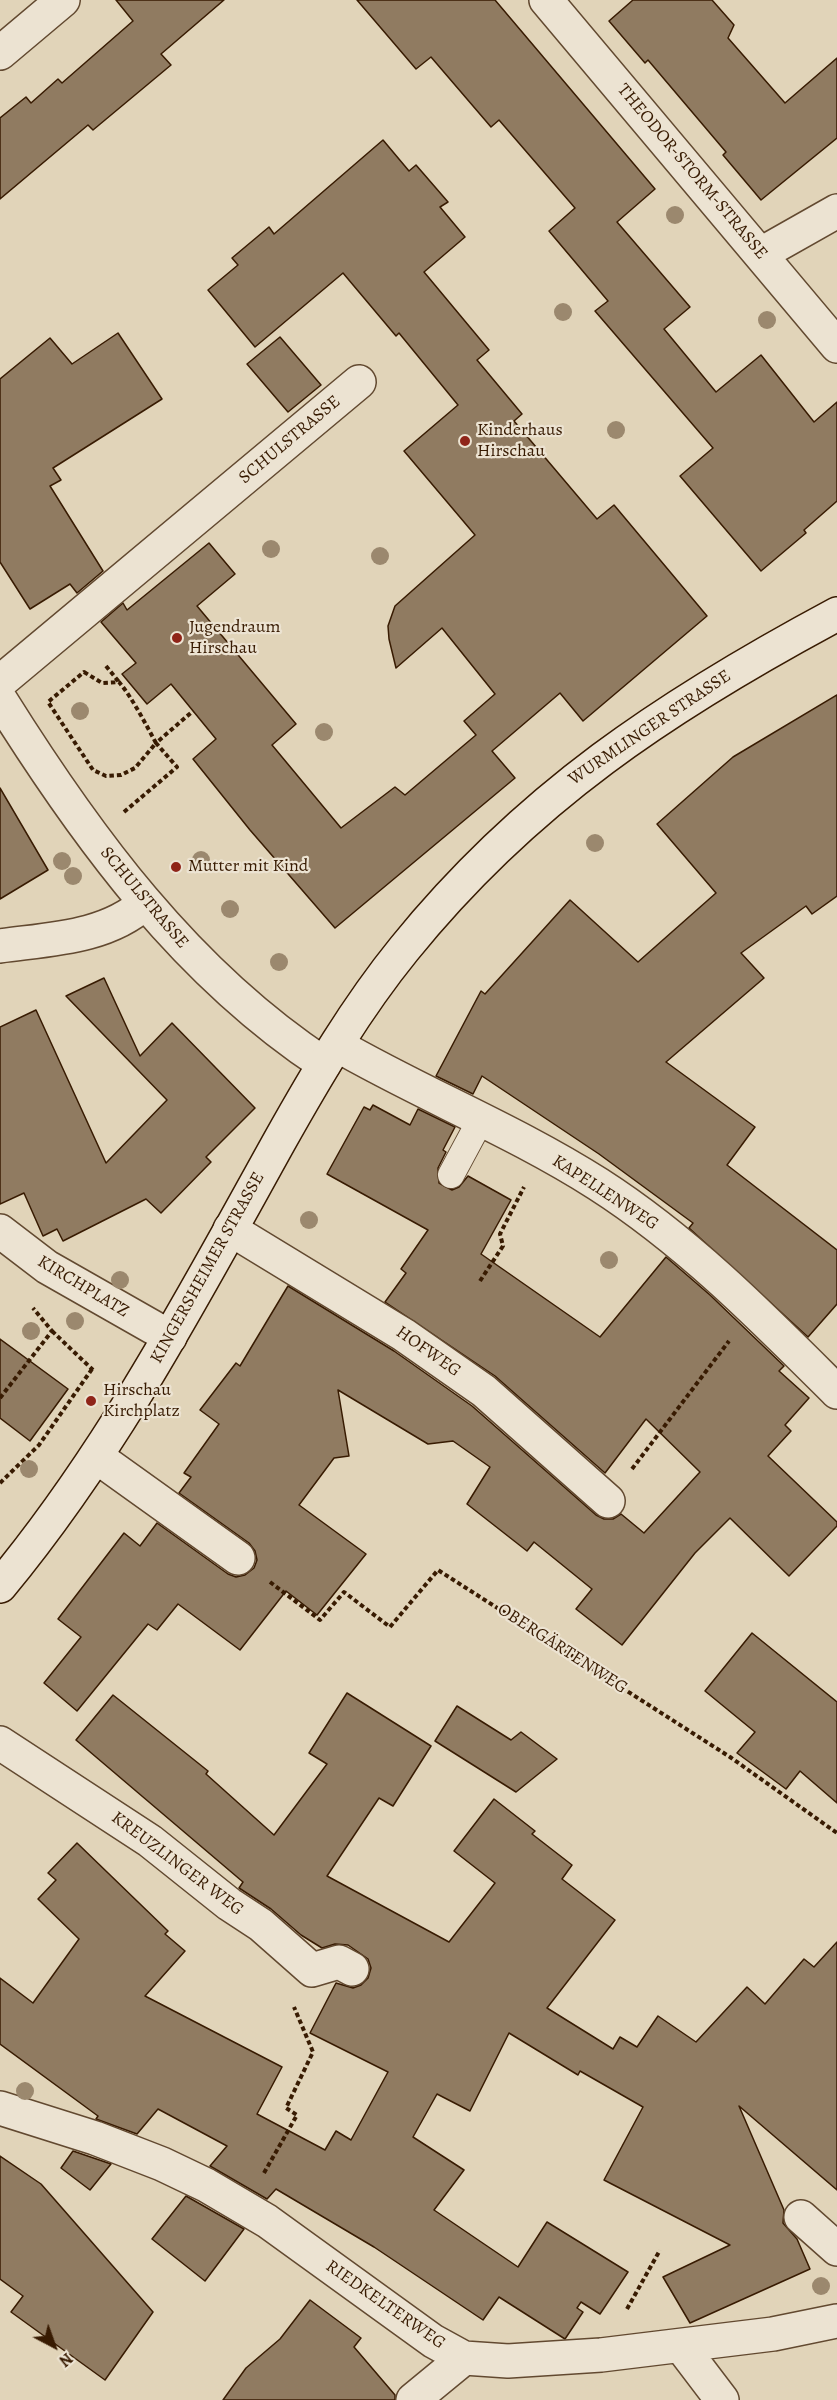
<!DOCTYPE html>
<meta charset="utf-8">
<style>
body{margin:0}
#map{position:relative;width:837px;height:2400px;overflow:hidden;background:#e1d4b9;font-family:Alegreya,serif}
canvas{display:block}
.north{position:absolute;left:24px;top:2316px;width:60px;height:60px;-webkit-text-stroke:4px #ece3d2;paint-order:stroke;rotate:139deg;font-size:16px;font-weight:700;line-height:24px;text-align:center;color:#381b02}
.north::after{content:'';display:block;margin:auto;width:21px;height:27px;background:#381b02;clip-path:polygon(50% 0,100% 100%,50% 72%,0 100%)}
</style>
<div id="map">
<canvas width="837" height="2400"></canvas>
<div class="north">N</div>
</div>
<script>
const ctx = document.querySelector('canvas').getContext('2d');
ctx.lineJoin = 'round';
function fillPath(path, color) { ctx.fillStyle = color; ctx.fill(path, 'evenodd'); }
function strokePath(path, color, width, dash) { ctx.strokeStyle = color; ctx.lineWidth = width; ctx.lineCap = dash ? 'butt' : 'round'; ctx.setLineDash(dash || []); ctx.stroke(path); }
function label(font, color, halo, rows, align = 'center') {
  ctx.font = font + ' Alegreya,serif'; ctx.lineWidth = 4.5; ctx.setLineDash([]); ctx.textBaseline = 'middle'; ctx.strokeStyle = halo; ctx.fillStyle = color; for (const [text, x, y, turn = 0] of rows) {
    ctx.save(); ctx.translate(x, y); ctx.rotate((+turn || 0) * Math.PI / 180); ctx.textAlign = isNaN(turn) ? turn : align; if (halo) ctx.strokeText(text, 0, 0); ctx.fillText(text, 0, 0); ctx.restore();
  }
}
const building = new Path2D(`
 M116,0h108l-63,54 10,11 -78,65 -5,-5 -88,74v-81l26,-21 5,6 27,-24 4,4 71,-62z
 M357,0h138l160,189 -38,33 73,85 -26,22 52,63 45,-37 53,67 23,-20v99l-33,29 2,3 -45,38 -81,-95 33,-28 -118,-137 13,-10 -59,-70 26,-23 -76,-88 -8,7 -60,-70 -15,12z
 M633,0h79l22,25 -6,13 57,65 52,-45v80l-76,62 -38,-45 3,-3 -78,-92 -3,3 -36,-42z
 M383,140l26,31 7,-6 32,37 -8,5 25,30 -41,35 65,78 -12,10 45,54 -8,7 83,98 17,-14 93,111 -124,105 -23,-28 -68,58 23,27 -180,150 -85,-98 -57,-71 23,-20 -45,-55 -24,20 -25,-30 14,-11 -35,-41 22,-19 4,7 82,-67 26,31 -38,32 99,118 -24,21 69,83 54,-41 10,8 71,-60 -12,-14 31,-27 -53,-66 -46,40 -7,-29 -1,-13 7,-20 80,-71 -71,-84 54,-46 -59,-72 -3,3 -53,-63 -88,74 -47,-57 30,-25 -6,-7 37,-31 5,7z
 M118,333l44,66 -109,69 8,12 -11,6 53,85 -26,22 -7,-9 -40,25 -30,-47v-183l50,-41 22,26z
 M280,337l41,48 -33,27 -41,-48z
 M837,695v201l-25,18 -6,-8 -65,47 23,25 -98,84 89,65 -28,38 110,85v54l-29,33 -119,-109 4,-5 -94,-69 -117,-78 -9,18 -37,-18 45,-85 4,3 85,-94 68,62 78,-69 -59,-69 76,-67z
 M0,788l48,82 -48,29z
 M104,978l36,78 32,-33 83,85 -49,49 5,5 -50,51 -15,-14 -83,42 -6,-12 -14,7 -19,-43 -24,11v-177l36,-17 70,153 61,-63 -101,-104z
 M373,1105l37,20 8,-16 37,18 -12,23 3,2 -8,16 1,15 13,7 7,-3 9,-11 43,24 -30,54 119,83 66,-80 44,38 74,71 -5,5 30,27 -24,27 6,6 -23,25 69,66v4l-48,50 -59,-58 -35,35 -73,92 -46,-36 16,-20 -58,-47 -7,9 -60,-47 23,-37 -37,-26 -25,3 -90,-54 11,66 -15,2 -35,47 67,49 -49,61 -31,-24 -46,59 -62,-46 -21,26 -9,-6 -71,87 -33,-28 37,-46 -23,-18 66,-86 16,13 17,-23 71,51 8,3 9,-2 9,-7 3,-8 -2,-9 -6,-8 -70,-50 12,-16 -7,-4 35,-49 -19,-14 36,-47 4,3 48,-80 106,65 78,55 124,109 8,4h9l8,-5 23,19 56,-61 -54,-53 -41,54 -110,-97 -110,-74 21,-29 -5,-4 27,-39 -101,-56 37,-67 6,3z
 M0,1339l68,50 -38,52 -30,-23z
 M752,1633l85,69v101l-37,-32 -14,18 -49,-36 18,-21 -50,-41z
 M347,1693l84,53 -38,60 -14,-8 -52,78 122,66 46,-59 -41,-32 40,-52 41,32 -3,3 40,31 -10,14 53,41 -68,88 66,41 7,-12 17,10 21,-31 38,26 51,-55 18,17 39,-45 10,8 23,-25v248l-98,-84 45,104 -1,13 14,16 13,30 -120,54 -27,-46 67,-32 -126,-65 39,-73 -63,-36 -2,4 -69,-42 -39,78 -33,-17 -24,43 51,33 -30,40 84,57 29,-45 81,50 -28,42 -19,-12 -4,6 6,4 -18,27 -66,-42 -16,23 -109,-73 -98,-58 -9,10 -57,-33 17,-20 -69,-37 -21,25 -41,-15 2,-3 -98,-72v-66l33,25 46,-64 -41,-40 18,-19 -8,-7 29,-30 91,88 -3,3 20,17 -40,45 137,71 -25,47 68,36 11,-19 15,9 37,-68 -78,-39 26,-50 17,5 8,-3 7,-7 3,-10 -3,-9 -20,-14 -13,-1 -13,4 -21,-13 -30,-26 -32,-21 4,-6 -167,-142 37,-45 95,76 -2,3 68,61 53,-71 -18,-11z
 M457,1706l54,34 10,-8 36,27 -41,33 -81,-51z
 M73,2151l38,13 -21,26 -29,-22z
 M0,2156l41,28 112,128 -48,68 -94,-68 12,-16 -23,-17z
 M186,2196l58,33 -39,52 -53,-42z
 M310,2300l51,38 -7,9 41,48v5h-172l23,-32 34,-29z`);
fillPath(building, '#907b61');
strokePath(building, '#381b02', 1.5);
const service = new Path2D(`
 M451,1175l29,-54`);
const minor = new Path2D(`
 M546,0l291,346
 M0,53l63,-53
 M761,254l76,-43
 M0,682l359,-300
 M0,699c87,139 186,274 324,365
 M0,946c50,-7 106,-8 145,-43
 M337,1045c85,49 178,86 261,139 89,57 164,133 239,208
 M230,1229l174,106 80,56 124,110
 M0,1231l47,36 123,70
 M97,1457l141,101
 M0,1743l150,98 79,63 32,21 51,45 27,-8 13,7
 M0,2108l95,30 67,26 44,21 61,36 166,120 31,17 44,3 93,-6 172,-21 64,-13
 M801,2217l36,32
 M681,2346l41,54
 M413,2400l51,-42`);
const secondary = new Path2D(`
 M0,1586c112,-135 194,-291 279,-444 37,-66 77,-134 125,-193 122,-151 263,-244 433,-335`);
strokePath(service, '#624930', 28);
strokePath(minor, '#624930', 36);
strokePath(secondary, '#381b02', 36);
strokePath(new Path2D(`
 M106,666l13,16
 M84,672l18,11 17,-1c14,17 26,41 37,61l-21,25 -14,7 -15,1 -13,-6 -45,-68z
 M124,812l53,-45 -21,-24 37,-32
 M480,1281l23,-35 -3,-12 24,-47
 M52,1331l41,39
 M0,1398l52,-67 -19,-23
 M632,1469l97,-128
 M0,1483l39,-38 53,-76
 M270,1582l50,38 24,-28 46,35 48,-57 292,187 107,76
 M264,2173l33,-58 -11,-7 27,-56 -19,-45
 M627,2309l33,-59`), '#381b02', 4, [4.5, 3]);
strokePath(service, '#ece3d2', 26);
strokePath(minor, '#ece3d2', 33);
strokePath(secondary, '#ece3d2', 33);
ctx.fillStyle = '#9b886e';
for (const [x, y] of [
 [675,215],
 [563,312],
 [767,320],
 [616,430],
 [271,549],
 [380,556],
 [80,711],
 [324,732],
 [595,843],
 [201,860],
 [62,861],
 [73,876],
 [230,909],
 [279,962],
 [309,1220],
 [609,1260],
 [120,1280],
 [75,1321],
 [31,1331],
 [29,1469],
 [25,2091],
 [821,2286]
]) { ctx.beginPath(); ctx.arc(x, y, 9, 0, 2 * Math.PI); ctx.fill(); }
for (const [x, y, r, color] of [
 [465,441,6,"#8f2418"],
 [177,638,6,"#8f2418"],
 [176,867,6,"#8f2418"],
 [91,1401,6,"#8f2418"]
]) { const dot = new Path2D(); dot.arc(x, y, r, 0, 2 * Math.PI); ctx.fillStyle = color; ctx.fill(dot); strokePath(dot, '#ece3d2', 2); }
label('18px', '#381b02', '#ece3d2', [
 ["THEODOR-STORM-STRASSE",692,172,50],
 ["SCHULSTRASSE",290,440,-40],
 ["WURMLINGER STRASSE",650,728,-34],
 ["SCHULSTRASSE",144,898,50],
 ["KAPELLENWEG",605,1193,33],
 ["KINGERSHEIMER STRASSE",208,1268,-61],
 ["KIRCHPLATZ",83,1287,31],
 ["HOFWEG",428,1352,35],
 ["OBERGÄRTENWEG",562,1649,33],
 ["KREUZLINGER WEG",177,1864,37],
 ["RIEDKELTERWEG",385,2305,35]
]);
label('18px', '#381b02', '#ece3d2', [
 ["Kinderhaus",477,431],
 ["Hirschau",477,452],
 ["Jugendraum",189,628],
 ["Hirschau",189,649],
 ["Mutter mit Kind",188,867],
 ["Hirschau",103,1391],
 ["Kirchplatz",103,1412]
], 'left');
</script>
